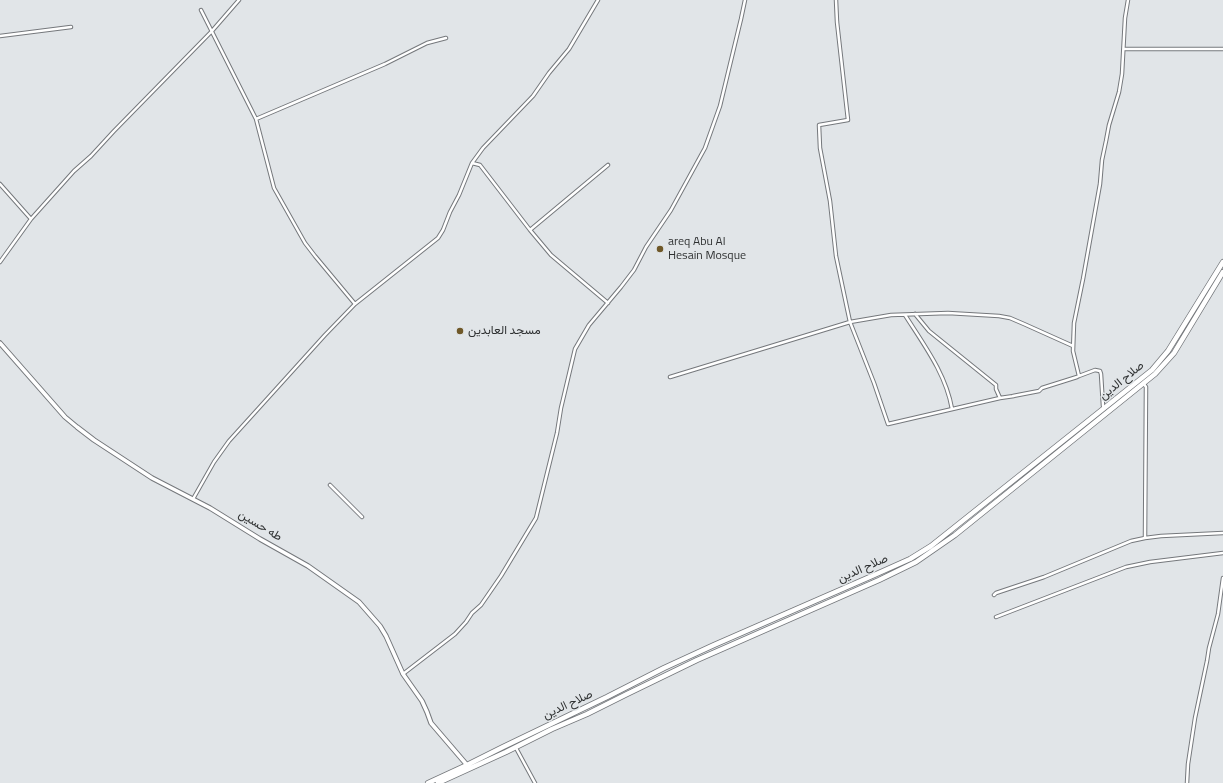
<!DOCTYPE html>
<meta charset="utf-8">
<style>
body{margin:0}
canvas{display:block;background:#e1e5e8}
</style>
<canvas width="1223" height="783"></canvas>
<script>
const ctx = document.querySelector('canvas').getContext('2d');
ctx.lineJoin = 'round';
function strokePath(path, color, width, dash) { ctx.strokeStyle = color; ctx.lineWidth = width; ctx.lineCap = dash ? 'butt' : 'round'; ctx.setLineDash(dash || []); ctx.stroke(path); }
function label(font, color, halo, rows, align = 'center') {
  ctx.font = font + ' "Titillium Web",Vazirmatn,sans-serif'; ctx.lineWidth = 3; ctx.setLineDash([]); ctx.textBaseline = 'middle'; ctx.strokeStyle = halo; ctx.fillStyle = color; for (const [text, x, y, turn = 0] of rows) {
    ctx.save(); ctx.translate(x, y); ctx.rotate((+turn || 0) * Math.PI / 180); ctx.textAlign = isNaN(turn) ? turn : align; if (halo) ctx.strokeText(text, 0, 0); ctx.fillText(text, 0, 0); ctx.restore();
  }
}
const street = new Path2D(`
 M836,0l1,22 11,98 -29,5 1,23 10,53 6,55 11,52 3,14 24,61 14,41 112,-26 14,-2
 M201,10l55,109 18,69 31,55 10,13 40,48
 M0,36l71,-9
 M1124,49h99
 M256,119l129,-55 42,-21 19,-5
 M472,163l8,2 50,65 21,25 57,48
 M0,184l31,35
 M530,230l78,-65
 M0,262l31,-43 43,-48 17,-15 23,-25 98,-100 27,-31
 M915,314l14,17 67,54v4l4,9
 M905,315c19,30 41,59 47,94
 M670,377l180,-55 41,-7 57,-2 51,3 11,2 14,6 49,22
 M1144,384l2,3 -1,151
 M1013,396l26,-5 3,-3 35,-11 2,-1
 M1103,406l-2,-32 -1,-3 -5,-1 -16,6 -6,-25 1,-28 9,-44 17,-95 2,-24 4,-19 3,-16 10,-33 3,-18 3,-56 3,-18
 M330,485l32,32
 M193,499l21,-37 15,-21 96,-106 30,-31 83,-66 5,-8 7,-18 9,-17 13,-32 11,-15 50,-52 16,-23 20,-24 29,-49
 M994,595l2,-2 48,-16 87,-36 14,-3 16,-2 62,-3
 M996,617l130,-50 24,-5 73,-9
 M403,674l52,-40 11,-12 6,-9 9,-8 20,-29 35,-58 21,-85 4,-25 14,-59 14,-24 32,-38 13,-17 12,-23 25,-37 34,-62 15,-42 21,-87 4,-19
 M516,748l19,35
 M1187,783l1,-19 7,-46 12,-57 2,-13 9,-34 5,-36`);
const secondary = new Path2D(`
 M0,343l65,74 12,10 17,13 58,38 58,30 50,31 48,27 51,36 21,24 6,10 17,38 19,27 5,11 4,11 36,42`);
const highway = new Path2D(`
 M428,783l39,-18 36,-18 104,-50 57,-29 50,-23 158,-69 38,-17 21,-13 221,-176 16,-19 55,-89
 M438,783l68,-31 46,-23 35,-15 40,-20 70,-34 182,-80 37,-18 39,-27 200,-161 19,-21 49,-81`);
strokePath(street, '#75787c', 4.5);
strokePath(secondary, '#75787c', 5.5);
strokePath(highway, '#75787c', 6);
strokePath(street, '#fff', 2.5);
strokePath(secondary, '#fff', 3.5);
strokePath(highway, '#fff', 4.5);
for (const [x, y, r, color] of [
 [660,249,4,"#6f5828"],
 [460,331,4,"#6f5828"]
]) { const dot = new Path2D(); dot.arc(x, y, r, 0, 2 * Math.PI); ctx.fillStyle = color; ctx.fill(dot); strokePath(dot, '#e1e5e8', 1.5); }
label('12px', '#2e3031', '#e1e5e8', [
 ["areq Abu Al",668,242],
 ["Hesain Mosque",668,256],
 ["مسجد العابدين",468,331]
], 'left');
label('12px', '#2e3031', '#e1e5e8', [
 ["صلاح الدين",1122,381,-39],
 ["طه حسين",260,526,31],
 ["صلاح الدين",863,569,-24],
 ["صلاح الدين",568,705,-25]
]);
</script>
